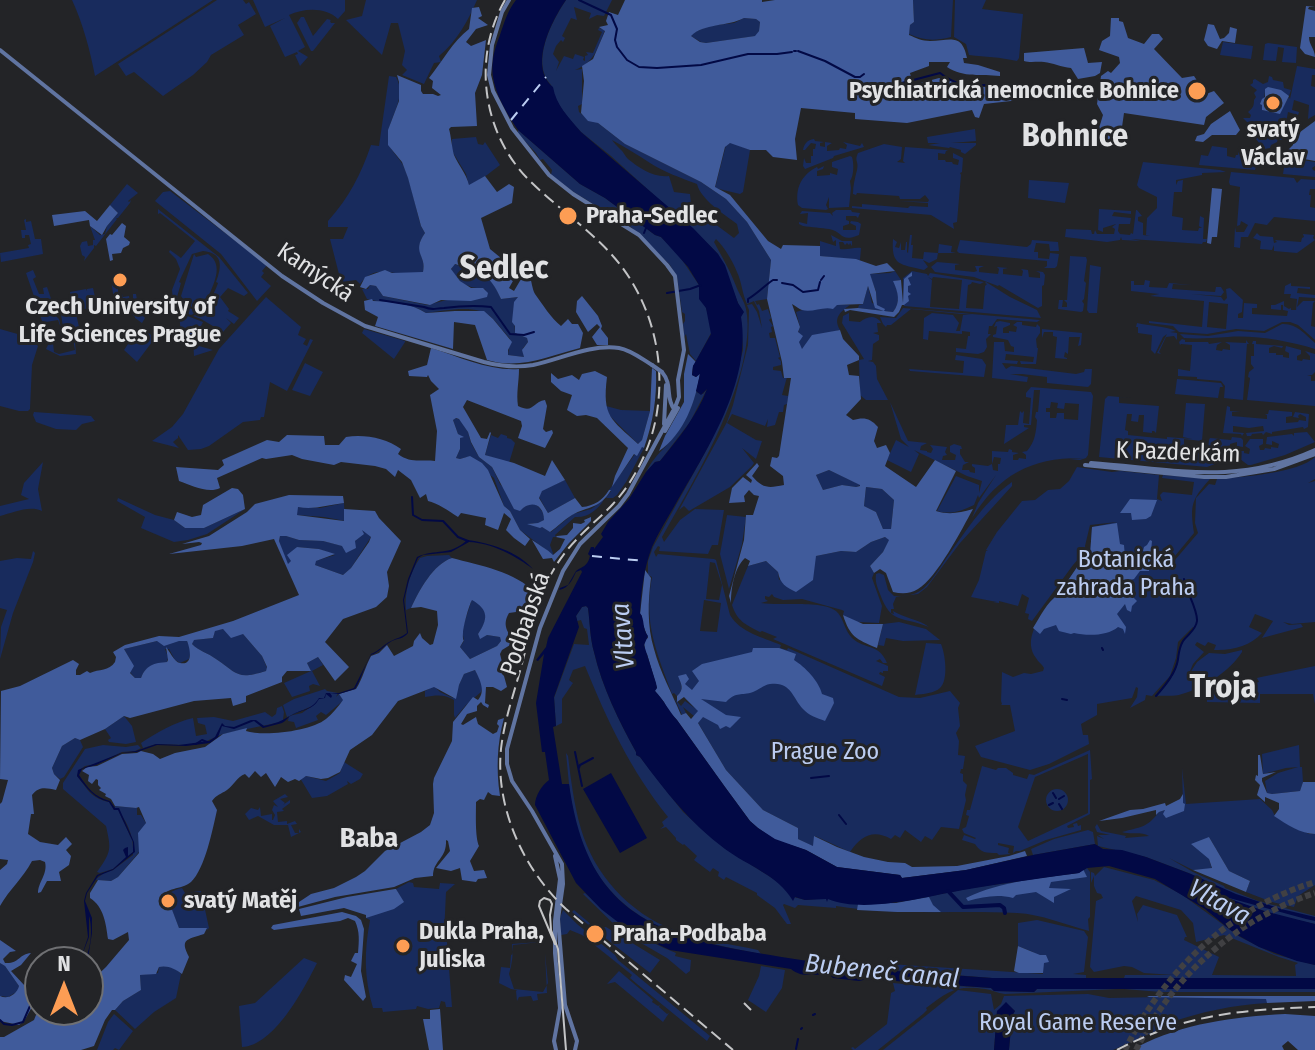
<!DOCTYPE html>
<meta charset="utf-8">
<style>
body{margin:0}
#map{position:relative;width:1315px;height:1050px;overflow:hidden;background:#232427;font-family:"Fira Sans Condensed",sans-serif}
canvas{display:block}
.north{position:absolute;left:24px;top:946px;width:80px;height:80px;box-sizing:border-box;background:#232427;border:2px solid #6f7073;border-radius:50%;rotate:0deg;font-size:22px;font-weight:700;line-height:32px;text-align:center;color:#e1e2e4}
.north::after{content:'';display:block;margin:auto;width:28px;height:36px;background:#fd9d54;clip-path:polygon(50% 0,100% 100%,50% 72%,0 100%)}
</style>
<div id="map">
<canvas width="1315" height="1050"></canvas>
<div class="north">N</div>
</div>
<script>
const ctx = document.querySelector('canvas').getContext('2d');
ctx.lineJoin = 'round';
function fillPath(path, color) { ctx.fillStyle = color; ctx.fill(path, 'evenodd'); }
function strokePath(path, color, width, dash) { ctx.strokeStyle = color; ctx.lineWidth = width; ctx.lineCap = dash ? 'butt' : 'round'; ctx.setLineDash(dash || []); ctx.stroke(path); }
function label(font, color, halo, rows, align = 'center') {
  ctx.font = font + ' "Fira Sans Condensed",sans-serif'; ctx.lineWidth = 6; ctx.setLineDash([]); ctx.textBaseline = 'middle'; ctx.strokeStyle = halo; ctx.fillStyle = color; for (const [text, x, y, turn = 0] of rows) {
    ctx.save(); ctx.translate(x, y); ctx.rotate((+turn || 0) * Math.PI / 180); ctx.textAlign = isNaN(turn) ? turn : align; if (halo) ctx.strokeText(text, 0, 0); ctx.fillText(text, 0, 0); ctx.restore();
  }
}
fillPath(new Path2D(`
 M72,0h141l-118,76c-5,-26 -12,-52 -23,-76z
 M217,0h26l3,4 3,-2 7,12 -18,11 6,10 -33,20 -4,7 -14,13 -30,21 -29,-24 -8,4 -8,-12z
 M253,0h92v11l-7,8c-12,-12 -34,-11 -49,-4l16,32 -7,4 10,6 -8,9 -5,-11 3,-1 -1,-2 -12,5 -15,-31 15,-8 -20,9z
 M366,0h111c-9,21 -20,41 -38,56l2,6 -7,1 -10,21 -22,-9 5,-5 -5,-5 3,-14 -7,-28h-7l-9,32 -36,-35 16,-4z
 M566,0h46l-8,16 -7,-1 -8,4 2,-6 -17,-6 3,13 -6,-2 -9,18 3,2 -2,4 -2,-2 -5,6 -3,8 6,8 -3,9 8,-15 9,3 2,-5 9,3 -1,3 2,1v-5l3,-1 -2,-3 7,1 9,-21 -4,-2 1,-2 6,2c-8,19 -10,32 -30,40l7,-1v35l-4,2 1,6 5,4 14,7 27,21 76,38 25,17 21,23 24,38 -4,39 -12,2 2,4 2,-1 3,7 6,-2 3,9 -2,2 4,6 -2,1 1,5 -3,1 1,5h5l5,19 -2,1 3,3v4l-8,2v3l8,1 2,7 4,-1 -5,18 6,1 1,-2 -2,10 -3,1 -1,7h-4l-4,13 -8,2 1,-8 -3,7 -33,-12 -5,9 29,17 6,1 -6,18 -14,-11 12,15 -2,3 -22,21 -41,24 -5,-5 -5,4 48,-88 6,-17 15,-60 1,-35 -2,-5 5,-1 5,8 5,16 -3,-17 -5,-10 -7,3c-5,-11 -5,-21 -10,-32 -5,-12 -12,-24 -21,-33l-2,3c8,15 16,28 22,44 3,8 8,14 10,23 4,19 0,42 -5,61 -17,61 -48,112 -79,167l2,5 16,-22 15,-11 29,1 -6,35h-6l-4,9 -49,-3 1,-4 -2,-1 -4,6 2,5 2,-3 56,5 2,1 14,55c11,18 32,22 51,30l-1,3 7,2 1,-2 111,49 21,1 30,-7 10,12 -2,5 2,18 -4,7 3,8 -1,14 7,1 -2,13h-2l-1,4 3,1v7l4,4 -2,10 1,5 -7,29 -18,-2 -9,13 -7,-4 -4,6 -16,-12 -5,8 -5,-3 -4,4c-18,-10 -30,-3 -41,13l-35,-16 -1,11 -16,-8v-11l-35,-18 -37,-40 -32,-54 -11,-9 3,6 -4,2 -7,-16 6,7 4,-5 11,8 -12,-12 6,-5 -10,-12c2,8 3,11 -3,16l-3,-3 -2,1c-15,-41 -29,-71 -20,-117l-4,-2v-14l5,-14 55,-100 30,-78 5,-19 -3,-42 -22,-54 -8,-8 -99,-90 -30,-24c-13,-14 -26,-28 -30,-47 -21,-23 1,-64 15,-85zM612,140c13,7 26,15 38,23 14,9 31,15 47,21 4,16 27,30 40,40l2,9 -5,5 -38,-28 -5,-6 -1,-10 -16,-2 -5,-16c-15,2 -30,-8 -41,-17 -3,-3 -5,-8 -8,-10 -3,-3 -6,-6 -8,-9zM710,562l5,1 7,22 -3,15 -13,-1zM704,600l17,3 -4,29 -17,-1z
 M913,0h40l-2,37c-16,4 -27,4 -42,-3l1,-9 4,-3z
 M955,0h31l-4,9 41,5 -4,44 -2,3c-18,-4 -31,-4 -48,-6l-3,-11 -12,-7z
 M301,17h3l9,19 14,-17 4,1 -1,1 1,2h4l-22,28h-2l-14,-28z
 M744,18l12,1 4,3 -1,9 -3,5 -50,7 -5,-1 -10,-6 -1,-2 19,-8 25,-3z
 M1223,42l30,4 -2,13 -31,-4z
 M1268,43l29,4 -1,16 -14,-1 2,-14 -6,-1 -2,14 -13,-1 2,-16z
 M1297,66l18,3v6h-3l-1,11 4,1v28l-7,4 1,-14 -15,-5 -2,10 7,2 -1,3 -10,-3 -5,27 -3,1 -2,-2 -1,4 -6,3 -1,3 -6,1 -8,-10 1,-4 -4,1 -4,-6v-6l-6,-6h7l1,-3 -3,-3c5,-4 6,-6 6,-12l2,-3 -2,-4 3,-3 -7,-5 3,-2v-3l2,-1 8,5 5,-2 1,-6 3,1 1,3 10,2 1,6 7,2 -2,6 -24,-4 -3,18 17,3 10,-16 1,2z
 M389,76l7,1c12,21 -8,40 -8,61 0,11 10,18 15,27 9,19 12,41 18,61l4,7c-13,18 2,23 -2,40 -9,0 -19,1 -28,0 -15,-2 -24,-3 -35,11l-4,-4 -15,2 -11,-43h13l5,-12h-20v-6c21,-23 33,-47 43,-76l8,1z
 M975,129l1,12 -25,2h25v2l-11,9 -4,-2v-2l-11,-3 -1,1 -21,-3 12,-2h-12l-1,-6z
 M518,130l62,54 25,14 50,37 6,2 17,17 21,31 12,39v9l-15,28 -6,-7 -4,-20 -2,3 -1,-13 2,-3v-7l-3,-2 -5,-35 -7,-12 -39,-38 -59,-36 -21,-16 1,-5 -9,-11 -3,1 -4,-7 -18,-19z
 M476,137l2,7 5,1 2,-3 15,23 -13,10 -18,11 -3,-12 -14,-23v-12z
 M814,139l1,2 9,1 -4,1v3l5,1v-5l7,1 -5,3v5l12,-1 1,-2 6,1 1,-4 -4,-3 17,4 2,-3 2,4 -30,9 -1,2 -28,11 -2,-3 1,-8 2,5h5v-7h2v-7h2l1,-5 -5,-1 -6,7h-2c1,-6 4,-10 11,-11z
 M731,142l19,8 -7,42 -3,2 -25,-6 11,-43z
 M884,144l18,3 -1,12 -4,3 8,1 -2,-2 2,-14 41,3 2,1h-2l-1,3 -7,-1v7h7l1,2h6l1,2 5,1 1,-5 -6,-2v-5l10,5 -1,14 -2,1 1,2 -4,47 -4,1 1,6 -23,-14 -79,-7v-2l10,1v-3l46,4 2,-2 18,1v-4l-29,-2 29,1 1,-2 -4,-5 -5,4h-20l-1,-3 -42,-3 -1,2 -3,-1c0,-9 2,-16 4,-24 2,-10 -3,-8 1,-17z
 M1212,146l15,2v8l8,2 1,-3h2l1,-4 6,2 1,10 10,4 -1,3 -56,-5 2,-10 7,1z
 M850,156l2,1c2,6 2,19 -2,24l1,7 -2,19 -20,1v-11l-3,8 2,4 -2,1 -24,-2 -4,-3c-3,-16 3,-30 19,-38l1,2 6,-3 -1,3 -6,2v5l13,-1v-2l7,2 1,-6 -6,-2v-5z
 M1289,158l26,4v4l-3,2 1,2 2,1v6l-32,-3 2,-13z
 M1143,162l77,8 6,2 -24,1v2l-26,5v5l2,-4 5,-1 -1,12h-8l-2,24 11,2 -1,12 16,1 1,-3h3l-3,-2 1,-10 4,2 -1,21h4l-1,3h-3l-1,2 -71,-5 10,2 -19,-1 -1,-3 -1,3 -13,2 -42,-5 1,-8 25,1 1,4h2l1,-4 2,4h17l1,-5 -3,-2 4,-3 -13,4v4l-5,-2 1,-21 32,2v3l-17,-2 -2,4 19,2 -1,6h-11l-1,7 2,3 10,1 1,-2 2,1 3,-24h1l5,6 -4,1v4l5,2v12l7,1 -4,-1 1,-17 10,-10v-11l-18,-9 -2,-3z
 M1231,172l63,6 3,5 4,-4 14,1v9h-5l-1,6h2l-1,12 5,1v13l-41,-4 -7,8 -12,-2 -7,14h-7l-1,11 -6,-1 1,-20 1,5h8l4,-7 -7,-4 -1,4 -3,1 3,-39 -10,-2 -1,-3z
 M1029,180l40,3 -4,20 -37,-5z
 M127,184l11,9 -10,8 1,1 2,-2 -1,3 -12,15h-2l1,1 -21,27 -2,-1v3l-10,13 1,-4 -3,-2 -2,-9 2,-4 5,-1 1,5 5,-1v-5h2l-5,-14 10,9 5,-1 2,-8 11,-13 -8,-8z
 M170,191l97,74 -5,6 2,2 -3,4 10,9 -14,15 -36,-47 -66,-53 8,-9z
 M158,209l61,48 29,36 -4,3 -16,-8 -8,9 9,12 -1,2 11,7 -5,6 -8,-6 5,5 -8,9 -22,-13 -8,-3 13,-6 6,3 -5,-5 -16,7 -17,-7 -2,-18 8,-21 -4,-10 -7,-7 1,-2 11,8 14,-17 -35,-28 -2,1zM203,251c20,2 19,15 13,31l2,1c-8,22 -20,40 -41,14l4,-14 -2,-1 13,-28z
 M836,210h15l1,2 8,1 -2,5 -2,-2h-10v4l3,1v3l-6,2v4h13v-4l-6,-3 1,-2 7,1 3,2 -2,11c-19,8 -15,-3 -30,-6 -7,-1 -18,-2 -26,-3l-4,-2v-2l8,2 1,-11 -8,1 2,-3 28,2 3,3 -1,-3z
 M26,219v3l5,-1 4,18h6l2,15 -42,8 -1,-9 29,-5 -1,-3 3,-1 -2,-9h-4v3h-3l-1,-8h5l-2,-10z
 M1257,233l3,3 13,1 1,6 3,-1 -2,-2 26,2 1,-4 2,-1 -1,-3 11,1 -1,3 2,2 -18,13 -23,-2v-6l-2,5 -12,-1 1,-8 -8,-3z
 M831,235l11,6h10v5l-2,-3 -1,2 -2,-2 -2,2 -2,-3h-4l1,7c9,1 14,-2 21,-1l-1,12 -40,-4v-15l16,5v-6l-3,2z
 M910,235h2l-1,10h2l-1,13 11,1 1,-7 14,1 1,-9 13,2 -1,6 5,1h-18l-1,6 -8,4 -6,-3 5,7 -4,3c-24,-6 -33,-4 -31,-31l4,3 -2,5 4,1 2,-6v8h4l1,-8h1v10l1,1z
 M960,240l67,7 4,-3 1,-4 26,2 1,9h-9l-1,-7 -13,-1 -2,9h4v6l11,1 1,-6 9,1 -2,12 -2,2h-11l3,-2v-5l-88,-8 -2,-2z
 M194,254l2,3 12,-3c17,11 5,31 -1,46l-3,4 -10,4 -8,-4 -5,-8z
 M1070,256l16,1 1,3 -3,21 2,2 -2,16 -2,2 2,3 -1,7 -2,1 -23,-3 1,-9h4l-1,7h5v-4l-3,-3h3z
 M937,262l23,2 -5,1v5l19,2 3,-1 -2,-5h9l-5,2v4l19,2 1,-5 -2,-2 11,1 -5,1v5l19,2 1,-5 -2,-2 7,1 1,7 11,1v-5l-4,-2 7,1 2,3 -1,10 -2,1v20l-4,2 -39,-23 -1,1 -24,-9 -39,-5 -4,-5z
 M454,264c25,8 37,9 47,35l18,-2c-9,15 -4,20 -4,36l12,5 1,4 -5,6 1,9 -16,-2 2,-16c-6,-7 -12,-15 -18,-21 -14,-15 -47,-7 -66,-5 -16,-11 -42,-9 -59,-14l-5,-10h6l2,-4 6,1 7,10 44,9 59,-15c-6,-3 -11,-1 -17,-4 -8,-2 -13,-10 -18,-16z
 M1090,265l11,2 -4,46h-8l-2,-3z
 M33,270l3,7 -3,2 6,15h5l-1,-6 4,-1 9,26 4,-1 -3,-9 6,11 10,-5 -3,-17 16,-3 1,2v-2l6,-1 2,9 -4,3 -1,8 -11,2 -1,-4 -3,3 4,18 -4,1 -1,3 2,23 -16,2 -14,-7 2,-4 5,-2 1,9 5,2 16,-4 -4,-22 -8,-1 -2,-13 -5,2 3,3 2,9 -3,-8 -12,2v6l-2,-1 -6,-18v-7h-2l-10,-29z
 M895,271l6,9 -7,1c4,11 7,21 -1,31l-35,-4 1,-3 4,-1 5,-18 4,17 12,5 -7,-3 -1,-14 -7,-17 21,-1z
 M912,271l15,3 1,2 2,-3 54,9 -4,2 -8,-2 -1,2 -3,1 -2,23 17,1 2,-23 2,-2 -2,-1 1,-1 24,15 27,13 4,8 -137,-12 -1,-28zM928,277l4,2 1,-2 29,3 -3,29 -29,-2 2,-27z
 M121,277v3h-8v5l8,-1 1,4h-4v6h4l1,3 6,-1 1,5 3,-1v-6h3l3,16 6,8 -3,5 -7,-5v-1l-10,-8h-3l-2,-8h-1v5l-5,-5 -3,-22z
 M1145,280l5,1 -1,6 18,1 2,-5 23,2 -19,-1 -1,5 43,3 1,-5h5l3,5 -3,4 -30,-2 30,3 3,4 3,-3 -1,-9 4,-1 13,12 -1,12 -4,2v4h5l1,-15 13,1v4h-5v6l35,2 1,-5 -5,-1v-5h-2v5l-10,-1v-4h4l9,-4v5l5,3 2,-1v2h5l1,-11 -7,-1 1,-4h-7l1,-8 6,-3v3l19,1v2l-12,-1 -1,5 18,2v3l-16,-1 -2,10 6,-6h12l-2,2 -2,23 4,1v13l-17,-15 -8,-3h-8l-18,9 -28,-2 -29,5 -28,-2 -6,-6 -24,-3v-2l53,6 2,-26 -54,-5 9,-2 -28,-3v-10h7h-4v4h10zM1209,302l19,2 -2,25 -19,-2z
 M266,297l35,30 -3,8 8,4 -3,5 4,2 3,-7 3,1 -26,51 -17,-9 -6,35h-3l-1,3 -17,2 -34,24 -8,3 -13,1 -10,-15v3l-5,4 6,6 -27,-7 20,-14 11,-13 36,-65z
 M837,305h13c-10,7 -17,13 -10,25l-28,7 -10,13c-4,-8 -6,-15 -2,-23l-4,-15c12,-5 28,-4 41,-7z
 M903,308l137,12 -3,2 -40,-3 -5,7h-3l-1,8h3l-5,5 1,8 -3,5 -6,2 -22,-2v-4l10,1 2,-13h2v-4l-8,-1v3l-33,-3 -1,9 -5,-1 1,-21 8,-5 21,2 6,8 -3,8h4l3,-16h9l-61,-6 -20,16h-4l-1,2 -3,-3 -3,-7 16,1z
 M177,312l26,10 -5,10 1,14 14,4 -19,6 -1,-18h-5v3h-2l-3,-3 -2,3 -1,-18z
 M849,313v8l11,1c6,-5 14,-8 20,-1l1,2h-4l1,9 -5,1 6,2v5l-6,4 -1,16 -4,1 5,1 3,4 1,13 11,21h-22l-6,-5 -1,-35 5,-1 -22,-36 1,-7z
 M1000,321l10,2v2l-7,3v5h6v-2l7,1 1,-5 -4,-2 4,-3h5v3l14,2 1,-3 3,3v6l-4,6 1,9h1l-2,16h-15l-1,-3 13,1 1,-5 -28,-3 -1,6 13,1 -1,3 -15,-1 4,6 5,-3 65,8 8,-2 1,-3h7l-1,15 -3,3 -41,-4v-6l-25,-3h-12l18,3 -1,5 -35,-4 2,-36h10l1,9 9,1v-5l-3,-1 -3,-6 -15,-3v-2l3,-1 1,-8 -3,1 2,-5z
 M1137,323c12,3 28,3 39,8l-6,1 7,1v7l-3,-4 -8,1 -7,15 2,2 -4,-1 10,-19 -4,3 -8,17 -4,-4 1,-15 -14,-2v-6h-2z
 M1282,324c14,-1 23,10 33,19v6c-27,-8 -59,-14 -87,-12 -16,1 -29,2 -44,1l-4,-4 28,2 30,-5 27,2z
 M141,327l14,11 -18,24 -13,-12 6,-9 6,1v-2l5,-1 -1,-3h3l-1,-6 -3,-1z
 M0,329l28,8 10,9 -6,19 -2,44 -2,2h-9l-19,-5z
 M364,329l41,12v1l-11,17 -32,-26z
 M1042,329l40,4 -1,12 -3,1 2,-9h-11l-1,17 -3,-2 -1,5 3,1v-3v4l-12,-1 2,-21 -4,-1v-4h-9l-2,6z
 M1182,339l3,1v2h23l1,2 13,-2 -5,3 -1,5 6,1 1,-2 7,1v-5l-5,-3 21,1v-3l3,4h-2l-4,56 -19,-2 1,-12 -4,-5 -24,-2v-2l-19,-1v-7l12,2 2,-26 -11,-1 -1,1 -1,-3z
 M1253,341h3v3l27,2 -1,2 -8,-2 -5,2v5h7v2h7v2l6,1v-5l-4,-2 1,-5 15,4v4l-4,2v4l5,1 1,-2 7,1v-4l-5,-5 10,3v18l-3,3h-5l4,1v5h4v25l-68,-6 3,-22 -2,-1 1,-5 5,-4 -3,-4v-8h3v-12h-2z
 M956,355l26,4 4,6 -2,12 -74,-6 -1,-2 54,4 1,-12 -9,-1z
 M305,363l18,9 -13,24 -18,-6z
 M1177,379l44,4 2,4h-3l-2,11 -43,-4z
 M1031,387l60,5 2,4 -5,59 -2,3 -6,2 -11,-1 15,-1c-51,-1 -85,16 -112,60l6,-15 18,-28 -17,23 -1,-3 -4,10c-13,6 -22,10 -37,6l19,-35 23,9v8l3,-12 -15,-5 -53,-26 5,4 -8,18 -24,-12 9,-20 13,7 -8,-8 -11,-37 18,39 19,2 -6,3 -1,4 7,1v1l4,1 2,-4 -3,-4 17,2 -2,5 2,3 -4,1 -1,4h13l1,-5 -6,-3v-6l4,-2 7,2 1,3h-2v5l5,8h4l-6,3 -1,5h7l1,2 5,1v-5l-3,-2v-2l16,2 4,-2 1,6 5,1v-7h2l1,-6 -7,-1 -2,7v-13l16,1 1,-3 3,1v2l7,1 -6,2v5h5l1,-2 7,1v-4l-4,-3 5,-1c8,-9 9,-19 10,-31l-2,-3 1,-5h2l2,-22h-6l-3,35h-7v2l5,1 -25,16 2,-19h12l2,-14 2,2 2,-2 -1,12 6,1 2,-26 -5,-1v-4zM1051,402l7,1 -1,5 7,1 1,-6 14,1 -1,16 -14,-1v-6h-7l-1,5h-6v-6h-4v-4h4z
 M707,389l-17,33 -30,39 -5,1 -9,10c6,-11 11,-17 19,-25 15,-16 26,-36 31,-56l2,2 5,1z
 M1108,396l24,2 -13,-1v6l40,3 -3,27 -2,-2h-2v2l-9,-1 1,-17h-5l-1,7 -7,-1 1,-7h-5l-2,16 3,1v4l39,4v-2l25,2 -9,-2 3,-34 19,1 -3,37 -18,-2v5l3,1v8l-6,-1 -1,-4 -6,3v4h7v2h7v2h5l1,-4 -5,-4 21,4 3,1 1,4 4,1v-6h-1l1,-7 -5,-1 -1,4 -4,-2 1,-9 1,-2 21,2 1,-3 9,1 2,2v7l-6,-1v-4l-7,2v5h7v2h7v2l5,1 1,-5 -5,-3 5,-7h13v5l-4,2 1,4h4l1,-2 6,1v-2l7,1 1,-4 -7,-3v4l-6,-1 1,-7 25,-3 2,2v-3l13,-1 8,10 -30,13 -34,10h-3l-12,-9 -29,11 -108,-10 6,-58z
 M606,406l15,4 29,1 -8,29 -4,4 -31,-31z
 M1227,406l3,1v4l11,1h-9v4l35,3v-4l-2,-1h3l1,-4 23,2v4l-6,1v6l12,-1 1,-2 7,1v-4l-6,-3 -2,2 1,2 -6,-1 2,-5 14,2 -1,13 -4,2 -1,-2 -31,5v2l-6,-2 -3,3 -1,-2 -10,1 -1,2h-4l-1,-3 18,-2 -1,-5 -14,2 -16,-2v6l11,1 -2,3 -1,-2 -18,-1z
 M34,412l57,4 4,5 -13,3 -6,6 -20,-1 -20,-7 -3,-7z
 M455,418l6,2 7,12 3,11 8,14 13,10 8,17 22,24 10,-5c7,2 13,10 12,17l-6,4 -9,-1 13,4 9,5 22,-18 18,-5 13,-9c-7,10 -16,18 -29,17l-20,18 1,2h-3l-3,8 4,11 -34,-26 -10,-19 -6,-5 -10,-28 -27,-21 -7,2 -4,-1 4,-9v-11l2,-1 -4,-3 -5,-14z
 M501,434l6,2v2l4,1 4,4 -6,20 -24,-8 6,-20 7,3z
 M642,447l2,1 -18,34 -9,13 -4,3h-7l5,-7 -2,-1 26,-36z
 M1315,457v22l-7,4 7,-2v141l-23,2 -9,-2 6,3 12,-1 2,3 -41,11 11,-17 -18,-7 -6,13 13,6c-12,13 -30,18 -48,17l2,-5 -8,-3 -3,4 -8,-4 -2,3 9,7 -11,12 -5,12 9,-14 12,-9 16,1 17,-4v2c-12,19 -38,36 -60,42 -9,3 -17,1 -26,2 9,-9 18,-20 22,-33 1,-4 0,-9 1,-13 3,-9 10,-16 15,-22l-1,-1 -15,15 -2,16 -6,18 -18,20 -6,-1 -1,5 -15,8 7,-11 1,-9 -2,-1 -4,11 -35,6v11l-16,9 2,11h5l1,9 -40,20 -19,6 -49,-13 -6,-11 40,-15 -5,-26h-9l1,-1 -1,-3 1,-29 11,5 11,-4 7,1 12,-3 1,-3c-2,-4 -6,-6 -8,-10 -12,-16 0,-35 9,-48 5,-7 6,-11 13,-15l26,-38 6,-2 2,-28 25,-5 -27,3 -5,21 1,4 -13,15 -41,56 -4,-2 1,-5 -4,-1 4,-15 -7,-4 -4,12 -19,-5v2l-6,-1h4l-26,-5 8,-17 7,-29h2l-2,-1 11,-18 25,-31 13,-1 13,-10 12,-1 9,-8 8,-14 35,5 9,-1 38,4 -2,24 5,2 -2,-6 3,-3 29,3 2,-13 -32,-4 1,-3 47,4c-19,21 -20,26 -16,54l-24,29 -1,5 29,-34 -3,-10 1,-25 13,-14 6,1 2,-6c24,-2 82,-6 98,-22z
 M43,462l-5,27 4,22c-13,-6 -29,2 -42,5v-10l29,-7 -8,-4 3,-12z
 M829,470l32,15 -5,2 -14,-2 -19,5 -7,-15z
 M565,480l10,18 -27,15 -9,-16 3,-7z
 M1012,482v4l-52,57 -33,44 -9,7 -22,3 -3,7 1,5h-3v4l3,1 -1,-3c11,7 25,8 36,16 -26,-11 -38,-2 -49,-33 -3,-8 -5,-12 -4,-20l3,-1 5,2 4,15 6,6c11,1 22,-1 30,-8 10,-9 18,-24 26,-35 18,-25 36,-53 62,-71z
 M866,487l16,2 12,11 -3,29h-8l-7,-17 -12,-6z
 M118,498l37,17 19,5 11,8h19l41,-19 -38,25 -19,6 -14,2 -33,-14 4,-11 -28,-16z
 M344,503l1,18 -21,-4 -27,-2v-8l23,1z
 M727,515l19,2 -4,27 -13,45 -9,-35z
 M361,528l10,9 -20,31 -8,7 -28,-10v-4l20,-6 -16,-6 -22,-2 -5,15 -5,3 -8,-24 1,-5h6l13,4 24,1 20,5 12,-2v-3l8,-7z
 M885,537l5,3 -7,12 -13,14 4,7 -2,5 10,28 -3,17 -20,-1 -1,1 -15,-8 1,-4 -2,-1 -40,-11 -19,1 -9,-3 -2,-3 -3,3 -4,-1v3l3,2 -7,2c17,3 62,-3 75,8 8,7 8,19 16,27 13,12 27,5 35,25h-4l-3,-4 -4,2 12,5v5h-5v2l-3,-1 -1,2 6,3 -3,9 -109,-47 4,-2 -15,-6 -2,1c-14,-7 -23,-11 -28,-27l16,-39 18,-5 12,11 1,8 37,-24 25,-5 15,1 15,-10z
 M33,551l2,2 -2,9 -20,51 -13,46 1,-32 6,-17 -7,-2v-47l17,-3 14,1z
 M449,555l3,3c-19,6 -33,33 -41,50l-5,2c-2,-17 4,-38 14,-52l7,-2z
 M472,599c17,11 17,20 6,35l2,4 7,-3 13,2 1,4 -4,5 -27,13 -10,-12 4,-6 -2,-11z
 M586,606l2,2c2,15 2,30 6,44 8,35 25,69 42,100v3l4,2 43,55 28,25 15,12 54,34 14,14 11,3 22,-2 25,6 44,-1 75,-15 108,-15 8,-5 3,4v45l-2,2 1,12c-23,-6 -48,-17 -72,-18 -60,-3 -121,3 -181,-7v2l-38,-3 -3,3 -11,-4 -1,1 8,19h-4l-12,-16 -18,-13v-2l-31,-16 -2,3 -6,-4 1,-4 -6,-4 -3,4 -16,-12 3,-4 -13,-12 -1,1 -7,-5v-2l-10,-11 -6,2 4,-3 -2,-4 6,-5c-37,-46 -61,-97 -83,-151l-12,4 -4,10 4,3 -11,16v24l-6,3 -2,-28 20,-54 15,1 -2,-16 -3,-1 -3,-8 -4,1 -1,-5 6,-9z
 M899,622l27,7 14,11 -37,1 -17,-3 -2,8 -6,-1 5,-21z
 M224,629l19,5 19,22 5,12 -1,3c-29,9 -28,3 -50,-12 -8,-6 -17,-8 -24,-15l1,-4 20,-2 2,-8z
 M157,641h30l4,8 -2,10 -9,4 -5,-3 -6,-11h-4l3,8 -1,5c-13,3 -21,3 -26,16h-6l-5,-6 1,-11 -7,-12z
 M926,643l15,1c4,9 8,36 -1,44 -5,5 -17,6 -25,7z
 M318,657l5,8 -11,6 8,15 -7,-2 -4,2 1,5 -18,6 -8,-14 27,-12 -4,-8z
 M1315,666v38l-2,-10h-53v9l-53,-1v-14l13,-7 18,5 21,-4 -2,-4 4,-1z
 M475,670l8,15 -2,7 -15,13 -11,13 -1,-3v-15c-9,-6 -18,-5 -29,-3v-6l9,-5 6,6 13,6 11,-24z
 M325,689l2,2 11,2 -2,4 3,-3 5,6 -18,15 -5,-3 -5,4 2,4 -22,8 -2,-6 -6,-1 1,-5 13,-3 10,-7 -25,11 -4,-12 11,-6z
 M282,706l2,6 -1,8 -2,2 -58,12 -19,8 -18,3 -30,-1 -13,4 -2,-5c15,-10 34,-21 52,-25l3,18 11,-2 -2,-9 -7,-2 -1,-5 17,-1 19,4 32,-9 7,5 4,-3 1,-6z
 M124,716l8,10 4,16 -10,2 -17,-2 -1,-2 3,-2 -6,-9z
 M75,738l5,2 3,7 -19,30 -4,2 -6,-5 -2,-6 10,-22z
 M103,745l23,2 12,-2 3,3 -6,3 -13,1 -26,12 -11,2 -6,4 -2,6c11,13 13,22 32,26l5,8 1,-4 22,2v7h4l5,8 -7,29 -21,25 -7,4 -14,-1 -1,-1 8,-6 9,-3 20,-15c1,-16 -4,-31 -14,-43l14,30v10l-20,17 -13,4 -3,-1c15,-21 14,-23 9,-46l-43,-37v-6l22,-34z
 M1299,745l1,22h2l1,15 -3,9 -28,3 -5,-1 -2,-12 13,-8 20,-6 -12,1 -23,6 -1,-20z
 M1090,750l2,29 -2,1v34l-23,12 1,2 6,-1 -1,-3 4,-1 1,3 3,-1v5l-35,10 -26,11h-4l-3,2 1,-7 -16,-3v2l11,3 -1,5 3,1 -12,1 -2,-2c-11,0 -16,0 -22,-9l-13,-4 2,-5 11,4 1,-1 -12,-5 -2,-4 4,-2 3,-11 -3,-1 1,-5h3l12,-44 14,4 2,-2h8l7,5v2l14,4 2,-5 5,1zM1088,754v59l-60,28 -10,-14 17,-50z
 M566,753l2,3c3,24 6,49 13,73 13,45 48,84 93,101 26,10 56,14 84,20l3,4c-81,-16 -149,-29 -181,-116 -10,-27 -11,-57 -14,-85z
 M344,762l19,12 -3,5 -9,5 -4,-3 1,3 -21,12 -15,2 -12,-20 6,-2 20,5 14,-8z
 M1182,768l4,36 74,-5 12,11 3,6 34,18h6v51l-17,11 -4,11 -22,-5 -26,-10 4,-11 -21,-10 -20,-34v22l3,10 -19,1 -24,-12 24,14 31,14 1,2 33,13 57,15v8l-28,-6 -54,-17 -10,-4 -32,-23 -45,-17 -48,-11 -1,-10 7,3 -6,-4h12l-13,-3 -2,-5 2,-3 4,7 25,5 -1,2 24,-2c-8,-5 -18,-1 -27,-4 18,-5 25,-4 37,-20l24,-8z
 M1046 800a11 11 0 1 1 22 0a11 11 0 1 1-22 0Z
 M285,794l3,3 -8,2 5,4 -2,2 7,-5v3l-8,6 2,2 -7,1 1,10 9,-1v3l8,-3 2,3 -6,1 4,8h4v-4l2,3 -10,5 -3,-12h-14l-16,-9 -9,4 -4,-6 6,-6 7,2 2,-3 1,9 11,-2v6h1l2,-5 -3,-5 2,-5 4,2 -5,-6z
 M1088,830l5,2 2,12 -62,11 -2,-6 23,-10z
 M1104,867l50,13 27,14 59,43 34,17 41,11v13h-191l1,-3h49l-30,-2 -12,-6 -8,-1 -30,6 -4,-5 6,-66 7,-3 -2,-4 -4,-1 -3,-7v-10l-3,7v-11l3,1 1,3zM1136,896l45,14 12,13 3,19 28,-7 55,22 19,6 -3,2 1,11 -84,-1 7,-18 -35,-17 1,-3h2l-10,-22 -34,-10 -6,9 1,8 -6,-21z
 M409,882l4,1 1,4 25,2 1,-6 15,1 -9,8 -2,43 3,7 5,65h-6l-1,-5 -4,-1 -2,7 -11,1 -11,-3 -1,3 -33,3 -1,-4h-9c-9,-31 -9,-56 -3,-88l-4,-2 37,-16 -7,-13z
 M182,888l3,5 16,-2 8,37 -2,2 -1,-2h-27l-8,-20 -3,1 -5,-3 -2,-5c6,-7 11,-11 21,-13z
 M585,893c27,26 57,47 91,60l-1,3 16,4 -1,11 -4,3 -19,-16 -45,-26 -39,-38z
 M563,910l14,14 38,31 3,5 92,76 -3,5 -70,-57 -7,-6 2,-3 -50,-40 -12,-5 -3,4 -6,1 -1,-17z
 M574,910l25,21 1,3 4,-5 -2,-2h4l54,33 -10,13 -78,-61z
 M1037,920l47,11 4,6 -4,35 -11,2 13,1v4l-94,-1 -112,-9v-3l8,2 1,-4 154,10c1,-21 -8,-21 -25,-28v-23z
 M540,942l-27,3c0,10 -1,19 -4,29l5,15 29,3 5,-9 -3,-30 2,40 -10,1 1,6 -5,1 -2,-5 -12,1 -2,4 -1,-10 1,-1 -6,-1 -12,-6 2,-16 9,1 1,-13 2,-1 -1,-10z
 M304,958l13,5c-13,26 -43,83 -75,84l-3,-41 16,-3z
 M0,963l5,3 14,20 -1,5 -10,6 -8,-1z
 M164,966l11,2 6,6 -5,24 -22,14 -19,17 -20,-19 8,-9 18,-11 -1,-15 18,-2 1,-6z
 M761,966l24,4 -3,18 -16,24 -18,-12 11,-24z
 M619,971l34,29 -1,2 6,4 2,-1 -1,2 8,7 2,-1 -6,9 -48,-40 -8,2z
 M893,983l31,3 1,-2 66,4 3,3 40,1 3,-3h81l-113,5c-8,-1 -13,-4 -20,-5 -29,-4 -36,2 -59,19l1,2 -4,4 -45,36h-25l-2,-2 2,-1 2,2 32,-25 4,-31 4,-2z
 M1124,989h191v3h-154z
 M958,990l33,4 3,16 7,-6 3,-8 84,-2 21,4 53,-1 105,2v4c-35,2 -66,9 -98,20v2l-56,25h-104l3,-34 3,-5 -8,-7 -10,7 -3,39h-111z
 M114,1014l19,17 -14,19 -4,-2 -2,2h-16l11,-28z`), '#182b5d');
fillPath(new Path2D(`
 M625,0h137v2l13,-2h138l1,22 -4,3 -1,10c7,3 13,6 21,6 19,0 32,-9 37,17h-4l1,5 14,2 22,7v4c-19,-2 -36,2 -53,-9l3,-5h-21v4l-19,7 3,12 26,-7 29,8 33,2 3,1 1,-1 15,1v11l-36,4 -5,14 -4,-1 -3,-7 -65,13 -52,-4v-6l-54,-5 -6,31 2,21 -24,-3 -7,-7h-16l-20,-7 -5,4 -10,40 15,8 38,46 13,8 2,-4 37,1v10l36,3 20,7 11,-3 8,8 -25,3 6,18 1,13 8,4 -1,2 -9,-3 -7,-22 -5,18 -26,1 -4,4c-10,-3 -21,4 -31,1 -3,-1 -6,-4 -10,-6l8,23 -2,5 5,4 -4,6 3,7 10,-14 28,-5 3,9 16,17v4l-12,5 2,10 10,1 2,23 -15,16 7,5c11,-3 17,-2 25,7l-4,14 3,7 9,-3 4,8 -5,13 31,21 19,-27 21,11 -20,40c13,4 23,2 37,-2 -11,20 -36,69 -55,80 -8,5 -16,5 -25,3l-7,-19 -6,-4 -6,4 -4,-7 13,-14 6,-12 -4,-3 -14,5 -15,10 -15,-1 -25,5 -3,24 -17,12c-10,-5 -16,-8 -18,-20l-12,-11 -18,5 2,-5 -5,-3c-11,10 -14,31 -14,45l-2,-7 15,-56 2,-25h7l6,-19 -5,-1 -5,-5 -5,6 1,6 -16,1 3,-15 11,-11 8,6 1,-3 -6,-5 11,-12 2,3 -7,10c11,13 17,12 32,9l-1,-9 -13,-10 2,-9 5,1 2,-2 12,-78h-7l-2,-16 -15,-63 4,-39 -24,-38 -21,-23 -25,-17 -76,-38 -27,-21 -10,-2 -7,-8 3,-32 -2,-15 11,-7 12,-28 -6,-4 9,-2 -2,-4 3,-9 9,3zM744,18l12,1 4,3 -1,9 -4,5 -49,7 -6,-1 -9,-6c13,-13 36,-9 53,-18zM829,470l31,15v1l-4,1 -14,-2 -19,5 -7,-15zM866,487l16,2 12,11 -3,29h-8l-7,-17 -12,-6z
 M1306,6l9,1h-6l-1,2 7,2v26h-6c0,8 6,12 6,20l-10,-3 -5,-6z
 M479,7l3,9 -4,2 10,7 -12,4 -10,13 5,4 15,-6 -4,35 -7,18 2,33 -26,1 -2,2c2,7 3,19 5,26 5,11 12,18 15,30l16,-9 12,16 12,-8 5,3 -2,16 -31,15 9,31 28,23 -9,16 5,3 10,-17 5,1c3,6 3,14 6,19 8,11 16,24 26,32l7,-7 4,5h6l5,9 -3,15c-32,8 -59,22 -93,12l-12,-35 -21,-3 -1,27 -78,-23 3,-9 -13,-7 -1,-9 8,-2 1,2c16,0 40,3 53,12l29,-2h29l9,8 19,23 -4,8v5l16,2 -2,-7 6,-8 -1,-4 -12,-5v-7l-3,-4 2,-20 4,-5 -17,2c-12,-27 -20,-26 -46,-35l-4,5 9,12 11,7h12l5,5 -1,4 -16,4 -30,-1 -11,5 -47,-9 -7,-10 -6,-1 -4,4 -6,-2 5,-10 20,-7 7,3 31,-1c4,-17 -12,-19 2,-39l-4,-7 -13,-48 -6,-16 -14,-17v-15l11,-29v-19l-2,-7 24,10v6l2,3h10l5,2 3,-1 -9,-7 1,-7 -4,-3c13,-16 24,-37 40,-49l3,-21z
 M1111,18h8v3l4,1 5,16 16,6 8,-10h7l4,5 -9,10 28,29 12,-2 12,18 8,-3 10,12 -18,14 -2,8 -80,-12 -4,28 -24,-3 7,-23 -6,-11 4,-28 7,-5 3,2 9,-10 -1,-6 -20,-7 3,-9 8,-5z
 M1208,24l6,1 6,14 4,-1 5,-5 1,-6 7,2 -2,14 -13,-2 -5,8 -9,-3 -4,-6z
 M1084,48l4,15 14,-1 -2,11 -5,3 -17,3 -7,-11c-10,-1 -18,-5 -27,-6 -7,-1 -13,1 -20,-1v-8z
 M1268,87l13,3 8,6 -9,18 -18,-4v-5l-2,-1 2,-5 3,-2v-8z
 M1230,111l10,19 -4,5h-24l-9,7 -8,-1 2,-5 7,-2 7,-10z
 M1315,121v40l-33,-6v-4l6,-1 5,-5 -1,-7z
 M1212,188l10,1 -5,48h-5l-1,7 -4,-1z
 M110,205l8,8 -11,13 -5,9 -12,-9 -1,-6 -35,6 -2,-11 33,-4 12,10z
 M122,223l4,3 -2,11 6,5 -1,3 -6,3 -2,5 -9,1 1,6 -3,1 -4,-22 4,-5 2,1z
 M912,272v4l-4,2 3,7 -3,1v6l3,2 -3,2 1,5 -5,4h-2l-3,7 -5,5 -44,-7 -5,2 -1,-3 14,-1 35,4c8,-10 5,-20 0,-31l8,-1 2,23 1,-24z
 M582,296l16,20 4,10 -1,3 7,9v7h-11l-5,-8 8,-10 -3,-3 -9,8 -12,-20 1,-11z
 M431,348c29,9 58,23 88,21 0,13 -3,24 -1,37 16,8 14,-4 27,-6l2,6 -4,23 3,3 6,-2 1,3 -8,15 -27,-10 4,-12 -1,-5 -54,-21 -4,7 18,31 6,1 3,-7 1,1 -6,22 29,8 31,13 7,-16 13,20 -23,11 -3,7 9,15 27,-15 7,9c12,-1 21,-7 27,-17h2c-11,19 -23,16 -39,25 -8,5 -15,12 -22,17l-8,-5 -2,1 -13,-4 11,-1 6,-3c0,-15 -13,-21 -24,-9l-6,-2 -22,-42 -13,-10 -8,-15 -3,-10 -9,-13 -3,-1 -3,2 5,14 6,3 -4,1v11l-4,9 4,1 10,-3 12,7 6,7 16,36 6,5 10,19 10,9 -5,7 -11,-8 -8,-8 5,-11 -7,-6 -6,17 -13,-5 1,-7 -25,-5 -3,4c-9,-6 -21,-14 -30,-16l-2,-7 -6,4 -9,-18 -13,-10 -3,7 -9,-8 -11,-3 -34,-4 -7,3 -32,-6 -10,-4 -26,4 -4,-1 -45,20 3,10c-12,6 -29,-3 -41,-7l-3,-14 42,3 6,-5 -2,-5 45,-20 12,2 8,-7 37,1 1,9h14l7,-8c18,-3 40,1 55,12l-3,5c13,10 23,5 37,7l2,-30 -7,-36 9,-6 -8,-8 -3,-6 -1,2 -18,-1 -1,-5 19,-6z
 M688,354l8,8 -3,4 -1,9 4,2 4,-4c-4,28 -16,61 -41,78l6,-15 19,-34v-28z
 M652,368l4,3c1,26 -3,52 -12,77l-2,-1 -5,9 -3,-2 -22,33 3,-11 13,-28 -31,-30 -11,-3 -9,1 -10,-6 5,-15 -11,-4 -10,-9v-9l7,6 14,-4 7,5 3,-6 13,-3 12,6c-5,40 4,42 31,67l4,-4 8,-29z
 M232,488l6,1 5,6 2,14 -41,19h-19l-11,-8 3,-8 15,5 9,-2 2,-10z
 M289,495l54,1 1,7c-17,2 -30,7 -46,4l-1,8 47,6v-12l31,2 4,7 22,23 -14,31 2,14 -2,11 -11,10 -33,12 -18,23 24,25 -14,14 -17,-24 -11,6 4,8h-24l-5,6v5l-36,14v6l-13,4 -2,-8 -37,3 -64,17 -6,-2 -19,13 -25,11 -5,-2 -13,8 -10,22 2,6 6,6 -4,10c-10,-2 -17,-4 -24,5l2,19h-3l-3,20 12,8 18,3 8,-8 6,7 -6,6 5,6 -2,9 -10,7 2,9h-14l-6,11 -3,1c0,-11 10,-19 7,-31l-5,-2 -8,1c-9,17 -23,29 -32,45v-36l7,-6 1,-4 -8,-1v-55l2,-2 6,-22 -8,-1 1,-88 19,-5 53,-26 6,4 -3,6v5h4l7,-4 3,2c9,-4 19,-2 25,-11l1,-5 -3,-5 12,-7 34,-9 20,1 54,-16 66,-26 -25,-56 -32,7 -73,8 32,-9 1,-2 -3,-1 -17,2 27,-8 38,-24 8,-8zM362,530l9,7 -2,5 -18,26 -8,7 -28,-10 1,-4 19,-7 -16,-5 -22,-2 -10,8 4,6 -3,3 -9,-23 1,-5h6l13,4 24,1 19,5 4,7 10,-5 -1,-7 9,-7zM223,629l8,9 12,-4 19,22 5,11 -1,4c-29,9 -28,3 -50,-12 -8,-6 -17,-8 -24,-15l2,-4 19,-2 2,-7zM157,641l7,5 15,-5h8c3,7 7,25 -7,22 -6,-1 -11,-13 -14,-16l2,13 -1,2c-13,1 -21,3 -26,16h-6l-5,-5 4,-7 -10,-17z
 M1130,499l27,1 -6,16 -5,3 -14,1 -1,-7h-11z
 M591,517v4l-22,22 -15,19 -2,-4 -9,1 -11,-19c7,5 15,9 21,15l7,-6 5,-10 -9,-2 1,-1 10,-1 6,-7v-5l8,1 4,-2 -1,-2z
 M1117,523l3,21 4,1 2,26 1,-9h4l2,-6 8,3 4,-2 2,-5 -4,-1 1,-4 3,-2 3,-5 2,1 -3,30h-9l-6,8 -8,2 5,14 6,6 -5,5 -1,6 -4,-2 -2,-6 -8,10 9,13 -1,7 -2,-5 -5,-2c-10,9 -31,9 -44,6l-3,1 -12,-3 -3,-6 -12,4 -4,5 -7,-6c7,-11 14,-26 25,-33l26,-38 6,-2 2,-28z
 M452,558c26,7 65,14 83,35l-5,17 -21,3c-7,12 -2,19 6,29l-13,8 -2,4 3,12 -1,8 2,2 3,11 -6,4 -8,-4h-7l-1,16 4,2 -1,3 -5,-3 -2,-3 -4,4v5l-10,3 -6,10 2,1 13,-8 2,7 15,10 4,-2 2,-6 -2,-2 1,-4 6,-2c-7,26 -8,51 -4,78l-8,-1 -4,-3 -4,8 -4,-1 -4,3c0,12 -1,35 3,44l-9,15 4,10 10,-1 3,8 -9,1 -2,3 -14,-2 -2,-12 -9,3 -15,-3 14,-17 -2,-10 -2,-1c1,19 -13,20 -13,36l-18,2 -21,9 -59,10 -41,11 -1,-2 18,-12 23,-6 22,-11 9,-6 20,-20 36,-19 9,-7 4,-12 -1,-29 1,-6 18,-37 1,-19 20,-25 5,3c8,-9 2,-20 -3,-30l-11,4 -5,11 -3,14 -22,-12 -36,14 -26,34 -22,15 -10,22 -12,6 -7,1 -15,-3 -7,5 -4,-2 -7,3 -7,-5 -6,10 -9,-14 -5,4 -6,-6 -6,7 -4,-4c-8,3 -11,11 -18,16 -6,4 -11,5 -15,11l5,9c-4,18 -12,59 -26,72 -11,9 -24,3 -32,19l2,5 7,3 3,-2 8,21h28l-3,6c-18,6 -24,5 -15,23l-7,17c-7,-5 -14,-9 -23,-7l-3,7 -16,1 1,15 -18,11 -8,9h-3l-7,10 -11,26 -13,4h-81v-13h4l30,-17 2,-5 11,-5h41v-26l18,-17 23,-27 -1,-8 -15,8 -5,-1c-2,-15 -4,-32 -18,-41v-5l8,-13 13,1 7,-4 21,-24 -1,-20 8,-10 -7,-16 -3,1 -21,-2 -4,-7 -6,-3 1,-2 -7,-4 2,-2 -3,-3v-5l-2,-1 -4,5 -4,-3 1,-6 -7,-4 5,-4 10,-1 25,-12 15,-1 4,-2 12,3 7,5 15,-6 30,-6 18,-13 24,-6 -1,3c18,6 65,0 80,-12 6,-5 12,-12 17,-19l-4,-6 17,-5c7,-11 9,-22 15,-33l8,-3 8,-8 7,11 19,-10 1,-5 6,-8 2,5 8,7 3,-1 5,-19 -1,-14 -16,-4 -10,1c8,-17 22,-44 41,-50zM472,600c17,10 16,19 6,34l2,5 7,-4 13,2 1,4 -4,5 -27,13 -10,-12c7,-12 2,-1 3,-14 0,-6 6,-28 9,-33z
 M645,570l6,8c-3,23 -4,48 3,71 6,23 18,44 27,66l5,-2 5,6 7,-8 -14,-14 -7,5v-6c8,-7 4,-12 1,-20l8,-2 3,5 -4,5 7,6 7,-9 -7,-10 10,-7 50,-12 1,-4h26l17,6 -2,6c11,7 25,21 28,34l11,4 1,5 -9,18c-8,-3 -17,-6 -22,-12 -11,-12 -12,-28 -33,-25 -7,1 -11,6 -17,8 -12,4 -16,-1 -27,10l-25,-3 25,16 15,2 -11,11 -4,-2 -6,3 -2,-4 -15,-8 -5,6 28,47 37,40 35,18v11l15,7 1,-10 23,11 27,10 24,5 17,1 7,4 45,-1 52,-10 16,-5 2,5 -61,14 -64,8 -2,-3 -63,-8 -31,-17 -31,-10 -17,-12 -8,-7 -25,-34 -48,-67 -8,-8 -5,-10 -9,-11v-2l2,-1 -10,-34 -2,-2 -1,-12 4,-2 -6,-16v-6l-2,-2z
 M843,615l20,9h20l-6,24c-21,-9 -27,-11 -34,-33z
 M1258,755h2l3,19 13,-2 -14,6v3l5,12 5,1 28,-3 3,-9h12v52c-14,0 -29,-10 -41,-18l5,-7v-6l-14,-6v5l-8,-7 3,-10 -5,-5 1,-5 2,1z
 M1183,794v9l2,1 -1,7 -18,7 -3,-4 2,-4 -6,2 -3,3v-5l-34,8 -23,3 31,-11 13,-1 22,-6 1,3 14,-7z
 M1209,837l20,34 21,10 -4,11 -53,-22 19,-2 -3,-9 -18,-15z
 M1083,869l4,8 -36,5 -2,6 22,1 -17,8v6l-18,-11 -20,3 -3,3c-16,-4 -30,-1 -45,3l-2,-3c35,-17 75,-20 113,-25z
 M395,889h1l8,13 -10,7 -28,9v-3l-22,-7 -43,8 -2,-7 48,-12z
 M929,897l4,8 8,7h-44l-40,-2 1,-6 38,-1z
 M342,912l14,4 5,4 3,9 -3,42 5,26 -3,4 -19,-21 1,-5 6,2 6,-13 -6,-3 4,-8h3c1,-12 2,-21 -3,-32l-7,-3 -8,3 -66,9 -3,-2 2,-3z
 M0,940l16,11 -6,1 -7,7 2,4c14,1 14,-9 26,-10l-10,12 -10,6 14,15 15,-14v27c-13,10 -10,18 -21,26l-19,-4v-25c8,4 17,-2 19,-10l-14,-20 -5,-3z
 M1018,946l22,9h6l3,7 -5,1 -1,10h-24l-5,-2z
 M1149,996h166v5l-48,2 -1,-4 -119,-2z
 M440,1009l3,41h-14l-6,-31h7v-9z
 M1285,1014l30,2v34h-17l-10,-9 -6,5 2,4h-146l-1,-3c47,-24 96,-30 148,-33z`), '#405b9b');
fillPath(new Path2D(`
 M516,0h50c-14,20 -38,66 -13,87 3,18 16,31 28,45l112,96 25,26 7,11 13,38 6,9 -3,5c11,65 -35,134 -66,188 -8,14 -17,28 -23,42 -8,21 -11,44 -12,66 5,6 2,16 8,23l-4,9 12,38 1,5 -2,3c9,9 13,19 22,29l48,67 25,34 8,7 17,11 31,11 31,17 63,8 2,3 64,-8 67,-15 62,-11 8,5 19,1 24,7 45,17 45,20 45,15 34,8v4l-9,-2 -84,-23 42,15 51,13v41l-18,-4 -38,-14 -25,-14 -29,-24 -50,-30 -46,-13 -22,2 -8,5c-34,5 -69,9 -104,15 -41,6 -108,27 -147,11l-1,3 -1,-3 -21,1 -10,-3 -2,4c-15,-26 -45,-35 -68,-52 -35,-26 -60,-58 -85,-92l-4,-2v-3c-17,-31 -34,-65 -42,-100 -4,-14 -4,-29 -6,-44l-2,-2 -4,1 -6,9 3,11 -25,70 2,29 -3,1 9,57h7c15,107 62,145 166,165 30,5 60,11 91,14l3,-3 51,6 2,4 110,8h323v11h-278l-3,3 -40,-1 -3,-3 -123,-9 -9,2 -26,-3 -3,-3c-12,-2 -28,4 -39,-6l-121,-19 -30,-14 -17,-10 -22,-17 -25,-26 -41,-78c0,-9 7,-20 14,-25l-4,-28h-3l-6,-49 8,-49 -6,7 -2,-1 10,-13 2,-9 34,-66 -1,-2 -5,2c-4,8 -7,16 -17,18l1,-2 8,-3 8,-14c7,-5 12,-5 14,-15l-2,-2 3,-7h3v2l9,-12 -2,-3 7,-12 21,-23 17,-27 9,-10 5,-1c18,-22 37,-45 47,-72l-6,6 -5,-4 4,-17 -4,3 -4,-2 1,-9 18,-32 -5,-26 -7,-9v-14l-11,-18 -27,-30 -6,-2 -50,-37 -25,-14 -62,-54c-14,-21 -29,-45 -25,-71 1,-8 4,-16 7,-24 4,-12 8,-25 16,-35z
 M467,540c23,3 50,11 66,29 -17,-13 -41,-26 -64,-27l-18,10 -28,3 -5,3 -9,22 -5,20 4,33c-5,6 -9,5 -16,8 -8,4 -12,11 -21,14 -7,11 -9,23 -16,34l-16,5 -9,-1 2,3 -1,2 -5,-4 -1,4 -6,1c-7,12 -16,10 -27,16 -4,2 -6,6 -10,8 -6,2 -13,3 -19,5l-9,-7 -20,8 -12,-3 -4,11 -8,6 -24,3 -29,-1 -20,7 -15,1 -26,12 -14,4 -3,6c9,13 15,22 31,26l5,7h4l15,34 1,10 -22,18 -15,6 -11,17 -2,8 7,17v15l-4,25 -2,3 -3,1c8,-10 10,-33 6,-46v21l-8,21 7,-21 -4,-36 2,-8 11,-18 16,-6 13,-12 -3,-7 2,-2 3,-1v9l5,-4v-10l-15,-32h-4l-5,-8c-16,-4 -22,-14 -32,-26l1,-6 43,-17 15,-2 20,-7 23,1 30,-4 6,-4 7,-14 3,3 9,1 17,-7h5l8,6c13,-3 15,-4 26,-10 12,-8 20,-4 29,-18h5l2,-5h13l15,-5 17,-34c8,-3 12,-9 20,-13 6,-3 11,-4 16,-8l-4,-33 5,-21 9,-22c19,-9 32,0 50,-17z
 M611,773l36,65 -27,15 -37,-64z
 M1006,1002l9,9 -3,5 -3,34h-15l3,-39z`), '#020945');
strokePath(new Path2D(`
 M579,0l32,15 6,14 -2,11 2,7 10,13 12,7 18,1 44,-3 47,-11h29l15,-2
 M794,51h2
 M798,51l27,10 30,16h5l4,-3
 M882,83l5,3 7,-1 46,-12c14,11 27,14 45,12
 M644,233l2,-5
 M821,280l3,-4
 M782,283l11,2 10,7 15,-2 2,-8
 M667,293l23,-4 11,-4
 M380,300l44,7c9,4 11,1 20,1 15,-2 32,-3 47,-1l19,27 14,1 10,-3
 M748,302v-3c10,-6 16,-13 25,-19h4
 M412,497l1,18 9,5 21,1 15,16 10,4
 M542,582l5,3
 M1102,648l1,2
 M1156,696c9,-10 20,-23 22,-37 1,-7 1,-11 5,-18 5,-7 13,-11 14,-20 1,-11 -11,-30 -13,-42
 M1062,699l5,1
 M196,744l6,-4 5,2
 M575,752l7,34
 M579,768l1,-3 13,-7
 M811,778l18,-2
 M1053,793l3,5
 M1059,799l5,-3
 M1059,804l3,5
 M1049,805l4,-2
 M839,815l7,9
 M78,962l1,-2
 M813,1015l2,-1
 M0,1020l4,4 8,1 11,-3 7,-16 10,-7
 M801,1029l1,-1
 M796,1049l2,-10`), '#020945', 2);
strokePath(new Path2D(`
 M948,891l15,16 37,-2 4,3 1,5`), '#020945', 4);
strokePath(new Path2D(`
 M511,120l35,-43
 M592,556l53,5`), '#bbcdf2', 2, [10, 8]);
strokePath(new Path2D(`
 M1125,1050c39,-79 105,-142 190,-168
 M1136,1050c37,-74 100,-131 179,-157`), '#404043', 6, [6, 3]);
strokePath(new Path2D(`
 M509,0l-7,12 -10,33 -3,30 4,16 19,37 37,47 24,19 66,41 28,30 8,11 9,74 -6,30 1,17 -5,13
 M0,50l282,226 41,27 42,23 119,36c16,4 32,6 49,3 28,-6 57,-21 86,-17 12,2 23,11 33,17
 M662,372c11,13 3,25 12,37
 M664,424l2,-39
 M665,431l13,-23
 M1091,463c83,6 144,23 224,-13
 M1085,465l119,12h22l48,-8 41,-15
 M555,856l5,23 -5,42v32l5,55 -6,33 2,9
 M575,1050l2,-9 -12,-36 -7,-86 5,-35 -1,-20 -30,-53 -20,-30 -5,-17v-15l33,-121 23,-57 17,-27 39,-38 9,-12 45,-83`), '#6074a1', 4);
strokePath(new Path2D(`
 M555,944l-16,-38 1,-5 4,-3 6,2 2,4 -2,11 1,15 7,19 8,101`), '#c3c4c6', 2);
strokePath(new Path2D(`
 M505,0c-33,57 -23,133 24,180 30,30 67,53 93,87 31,42 43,94 35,145 -5,33 -21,67 -44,92 -11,12 -24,22 -35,34 -16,16 -28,35 -36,56 -9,25 -15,51 -22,77 -7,25 -16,51 -19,78 -6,59 23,121 65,160l167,141
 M744,1003l7,7
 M1117,1050c69,-36 122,-40 198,-43`), '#c3c4c6', 2, [12, 6]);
strokePath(new Path2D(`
 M652,365l10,7`), '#6074a1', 4);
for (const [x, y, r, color] of [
 [1197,91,10,"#fd9d54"],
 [1273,103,8,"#fd9d54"],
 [568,216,10,"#fd9d54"],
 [120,280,8,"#fd9d54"],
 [168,901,8,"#fd9d54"],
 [595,934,10,"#fd9d54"],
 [403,946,8,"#fd9d54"]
]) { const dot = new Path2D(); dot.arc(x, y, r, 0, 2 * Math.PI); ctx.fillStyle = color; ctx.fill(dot); strokePath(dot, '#232427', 3); }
label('bold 24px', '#e1e2e4', '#232427', [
 ["Psychiatrická nemocnice Bohnice",1179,91,"right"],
 ["svatý",1273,130,"center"],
 ["Václav",1273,158,"center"],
 ["Praha-Sedlec",586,216],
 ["Czech University of",120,307,"center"],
 ["Life Sciences Prague",120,335,"center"],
 ["svatý Matěj",184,901],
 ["Dukla Praha,",419,932],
 ["Juliska",419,960],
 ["Praha-Podbaba",613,934]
], 'left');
label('24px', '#e1e2e4', '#232427', [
 ["Kamýcká",315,273,34],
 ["K Pazderkám",1178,453,2],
 ["Podbabská",526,624,-71]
]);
label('24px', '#bbccf1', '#232427', [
 ["Botanická",1126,560],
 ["zahrada Praha",1126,588],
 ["Prague Zoo",825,752],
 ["Royal Game Reserve",1078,1023]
]);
label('italic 26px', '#bbcdf2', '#232427', [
 ["Vltava",624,636,-95],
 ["Vltava",1219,903,29],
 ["Bubeneč canal",882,972,6]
]);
label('bold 28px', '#e1e2e4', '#232427', [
 ["Baba",369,839]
]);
label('bold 32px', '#e1e2e4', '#232427', [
 ["Bohnice",1075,137],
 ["Sedlec",504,269],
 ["Troja",1223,688]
]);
</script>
